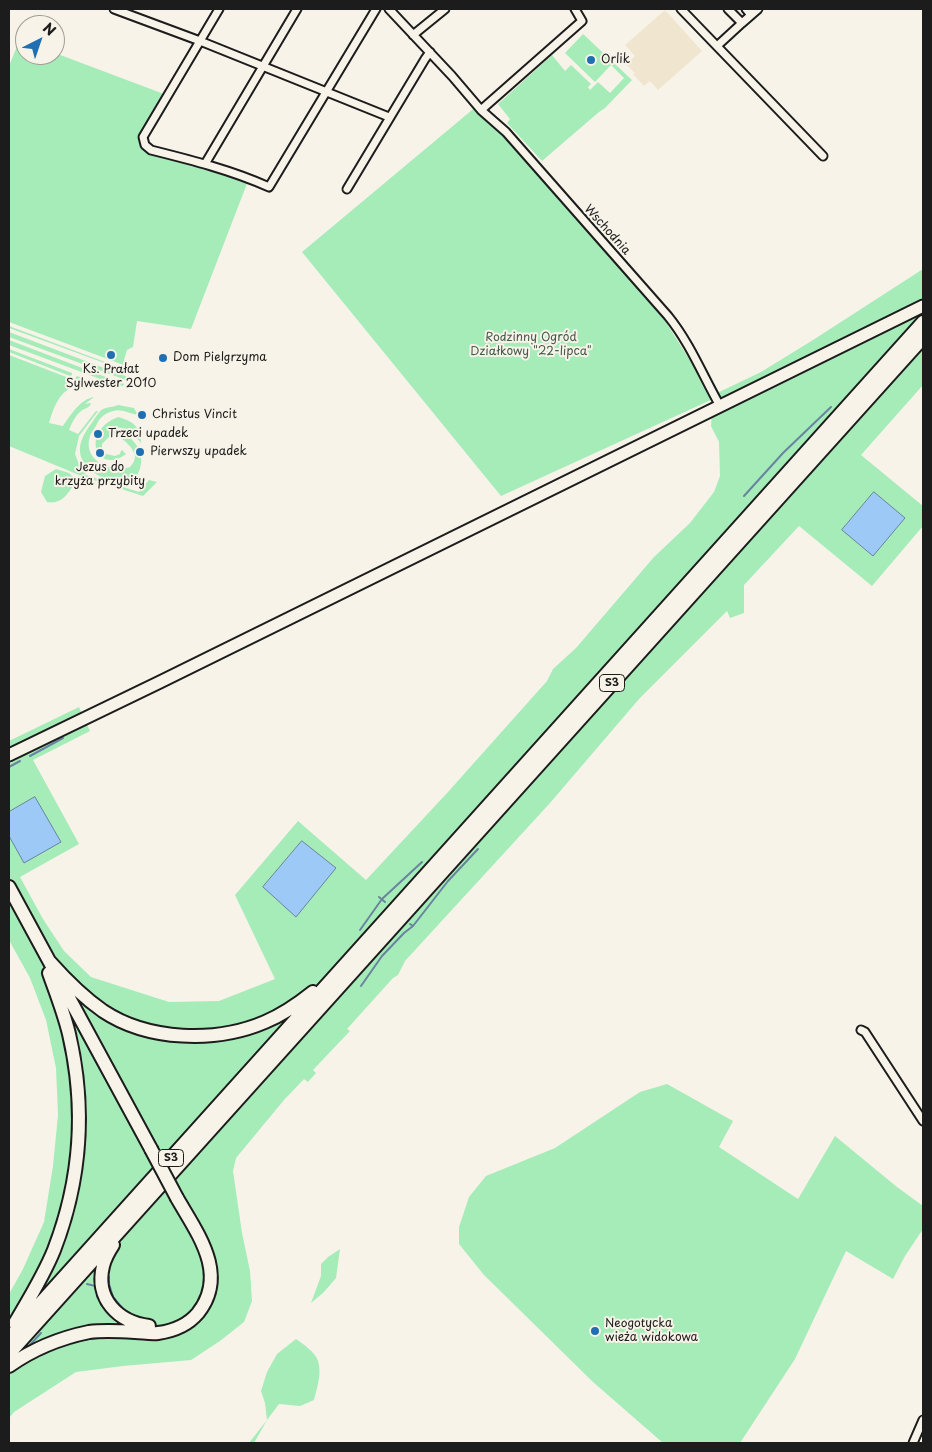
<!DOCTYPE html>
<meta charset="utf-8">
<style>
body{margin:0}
#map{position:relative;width:932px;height:1452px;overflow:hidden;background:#f7f3e8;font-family:"Playpen Sans",sans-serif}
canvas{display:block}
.frame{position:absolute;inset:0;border:10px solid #1c1c1c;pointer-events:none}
.north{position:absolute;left:15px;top:15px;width:50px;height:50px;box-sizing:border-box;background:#f7f3e8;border:1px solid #9f9d96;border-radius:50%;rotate:41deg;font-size:14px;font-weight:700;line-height:20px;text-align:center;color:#1c1c1c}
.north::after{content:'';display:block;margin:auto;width:18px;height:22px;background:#1f6fb2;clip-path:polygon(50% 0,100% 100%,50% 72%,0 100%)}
</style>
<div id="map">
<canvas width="932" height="1452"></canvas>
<div class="frame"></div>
<div class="north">N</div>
</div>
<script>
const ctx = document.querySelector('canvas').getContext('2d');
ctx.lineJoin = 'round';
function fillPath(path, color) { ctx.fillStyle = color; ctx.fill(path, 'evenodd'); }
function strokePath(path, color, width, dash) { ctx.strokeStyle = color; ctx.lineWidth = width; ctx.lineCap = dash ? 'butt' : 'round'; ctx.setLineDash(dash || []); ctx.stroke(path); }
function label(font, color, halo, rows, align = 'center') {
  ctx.font = font + ' "Playpen Sans",sans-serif'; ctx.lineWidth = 4; ctx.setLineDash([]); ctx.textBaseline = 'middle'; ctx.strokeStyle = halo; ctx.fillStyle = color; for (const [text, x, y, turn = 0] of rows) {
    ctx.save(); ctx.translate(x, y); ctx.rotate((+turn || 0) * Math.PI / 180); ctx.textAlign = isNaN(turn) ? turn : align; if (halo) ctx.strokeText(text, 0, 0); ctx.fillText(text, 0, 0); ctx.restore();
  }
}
fillPath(new Path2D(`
 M665,10l37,41 -44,39 -8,-9 -6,5 -11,-12 2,-1 -9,-9 9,-8 -10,-11z`), '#f0e5cf');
fillPath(new Path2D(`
 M583,34l49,46 -27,28 -6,4 -57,49 -35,-38 3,-4 -12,-15 54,-49 13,16 6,-6 20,19 -3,3 2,3 8,-8 12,11 14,-15 -13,-13 -16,17 -30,-29z
 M20,39l5,2v14h30v-2l109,41 -24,41 -1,7 5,9 58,16 46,14 -57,148 -54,-8 -4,26 -6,3 -3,10 5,6v1l-120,-45v-256z
 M478,105l179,203 56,89v-2l48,-23 52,-32 110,-71v116l-62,70 62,51v20l-51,60 -73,-60 -55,59v28l-14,5 -3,-7 -88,88 -89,104 -145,158 -7,14 -5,3 -46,51 3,2 -37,39 3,3 -8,9 -4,-3 -20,21 -48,58 -3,13 9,62 8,38 2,30 -8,21 -24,19 -29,19 -68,6 -47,6 -62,40 -5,6v-124l14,-25 21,-47 9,-56 5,-51 -2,-47 -10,-48 -16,-42 -21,-38v-199l70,-34 11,24 -57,29 46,84 -59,33 23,42 21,32 27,26 78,25 50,-1 56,-22 -40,-84 63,-74 68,59 82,-88 99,-111 6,-12 23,-21 78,-91 36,-34 24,-31 6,-16 -1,-34 -8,-16 2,-27 -212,97 -199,-244z
 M9,326l120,45v1l-120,-44z
 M9,332l119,45 1,3h-3l-117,-43z
 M9,340l115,44 -1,2 -12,-3 -102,-38z
 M9,349l63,24v2l-2,1 -61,-24z
 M9,355l60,23 3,9c-14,7 -19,22 -23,36l14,3c7,-10 17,-27 31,-29l-9,7 5,-1 1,1c-3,5 -6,4 -10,7 -6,5 -9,12 -12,19l9,4 18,-23h2l-19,25 -4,18 4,10 7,11 53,17 10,-12 8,2 -14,14 -59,-19 -75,-31z
 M77,376l16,6v3c-6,3 -13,7 -19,2v-7z
 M118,405l16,3 2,4 3,1 1,2c-8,0 -18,-7 -27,-4 -8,2 -14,7 -17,15 -2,3 -5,7 -6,10 -8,24 21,38 40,31 3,-3 5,-7 5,-11 -1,-8 -15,-22 -23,-20 -4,1 -7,5 -10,8v4l4,6 9,2 5,-2 1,-3 1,-1 4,4c-29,22 -47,-22 -8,-37 14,4 23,9 23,26 -7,-9 -14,-17 -26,-15l1,2c20,6 33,28 20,47l3,3c-17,11 -57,-6 -59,-28 -1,-10 5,-20 11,-28 3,-4 7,-12 12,-15 5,-2 11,-2 15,-4z
 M56,469l13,4 7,7c-6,12 -14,25 -29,22l-6,-10 4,-16z
 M667,1084l66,37 -14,26 79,52 37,-63 62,51 26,19v23l-18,27 -12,23 -47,-28 -51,108 -55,84h-77l-70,-61 -109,-107 -25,-31v-17l10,-30 17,-21 69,-28 85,-56z
 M340,1249l-4,29 -12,14 -13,11 10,-27v-12l7,-7z
 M296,1339c6,4 20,14 22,22 4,12 -1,27 -4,39l-14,6 -21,-2 -12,16 -13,23h-5l18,-23 -2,-17 -4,-12 6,-19 10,-18z`), '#a5ecb9');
const water = new Path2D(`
 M874,492l31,26 -32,38 -31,-26z
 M35,797l26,45 -37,21 -15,-27v-24z
 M302,841l34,27 -40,49 -33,-30z`);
fillPath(water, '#9dc9f7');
strokePath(water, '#69849f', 1);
strokePath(new Path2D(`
 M744,496l39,-43 48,-46
 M30,756l33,-18
 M9,767l11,-6
 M379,897l6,5
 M413,926l35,-45 30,-32
 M360,930l22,-31 40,-37
 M361,986l21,-30 22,-23 9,-7 -3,-2
 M36,1274l6,-11
 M95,1276l1,10
 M109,1277v7
 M47,1279l6,-11
 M87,1284l8,2 1,4
 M109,1284l4,13 11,13
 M117,1320l6,4
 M82,1340l25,-3
 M30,1348l-1,-2 12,-13`), '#69849f', 2);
const minor = new Path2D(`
 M114,9l86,32 189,76
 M219,9l-76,128 2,8 6,5c40,10 80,20 118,37l107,-178
 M389,9l63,67 29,34 25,22 162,184c22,27 35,60 52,90
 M681,9l142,147
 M746,9l5,6
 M742,23l16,-14
 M413,35l32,-26
 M717,46l25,-23 -14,-14
 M481,110l101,-89 -7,-12
 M205,164l92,-155
 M347,189l78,-130 5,-7
 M861,1030l4,2 58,89
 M913,1443l10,-23`);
const primary = new Path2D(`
 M9,755l151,-73 763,-376`);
const motorway = new Path2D(`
 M9,887l142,262
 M50,962c16,18 33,35 53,49 45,30 113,32 162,11 17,-7 33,-18 48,-30
 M113,1245c-4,6 -8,13 -10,21 -8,33 15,56 46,60
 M15,1323c14,-24 29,-48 39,-73 27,-70 32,-143 15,-216 -5,-21 -13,-41 -20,-61
 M9,1338l914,-1016
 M9,1354l914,-1016
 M9,1366c24,-17 51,-28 80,-34 15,-2 31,-1 46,0 7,0 15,2 23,1 15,-2 30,-8 40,-20 31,-39 -1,-80 -21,-115`);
strokePath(minor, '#1c1c1c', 11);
strokePath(primary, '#1c1c1c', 15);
strokePath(motorway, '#1c1c1c', 16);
strokePath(minor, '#f7f3e8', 7);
strokePath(primary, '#f7f3e8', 11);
strokePath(motorway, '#f7f3e8', 12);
const motorwayBridge = new Path2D(`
 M151,1149l26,49`);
strokePath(motorwayBridge, '#1c1c1c', 16, []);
strokePath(motorwayBridge, '#f7f3e8', 12);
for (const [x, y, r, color] of [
 [591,60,5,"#1f6fb2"],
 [111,355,5,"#1f6fb2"],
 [163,358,5,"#1f6fb2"],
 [142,415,5,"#1f6fb2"],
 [98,434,5,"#1f6fb2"],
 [140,452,5,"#1f6fb2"],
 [100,453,5,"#1f6fb2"],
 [595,1331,5,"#1f6fb2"]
]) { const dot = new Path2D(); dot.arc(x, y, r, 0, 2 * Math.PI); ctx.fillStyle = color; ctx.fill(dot); strokePath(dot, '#f7f3e8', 2); }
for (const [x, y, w] of [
 [612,683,25],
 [171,1158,25]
]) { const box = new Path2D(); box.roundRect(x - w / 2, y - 8.5, w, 17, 4); ctx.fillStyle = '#f7f3e8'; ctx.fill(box); strokePath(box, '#1c1c1c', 1); }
label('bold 11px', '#1c1c1c', null, [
 ["S3",612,683],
 ["S3",171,1158]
]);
label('12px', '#1c1c1c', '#f7f3e8', [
 ["Orlik",601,60],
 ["Dom Pielgrzyma",173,358],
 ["Ks. Prałat",111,370,"center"],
 ["Sylwester 2010",111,384,"center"],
 ["Christus Vincit",152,415],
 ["Trzeci upadek",108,434],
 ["Pierwszy upadek",150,452],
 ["Jezus do",100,468,"center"],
 ["krzyża przybity",100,482,"center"],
 ["Neogotycka",605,1324],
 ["wieża widokowa",605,1338]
], 'left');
label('12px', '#1c1c1c', '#f7f3e8', [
 ["Wschodnia",607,230,48]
]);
label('12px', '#455a4b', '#f7f3e8', [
 ["Rodzinny Ogród",531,338],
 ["Działkowy \"22-lipca\"",531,352]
]);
</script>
